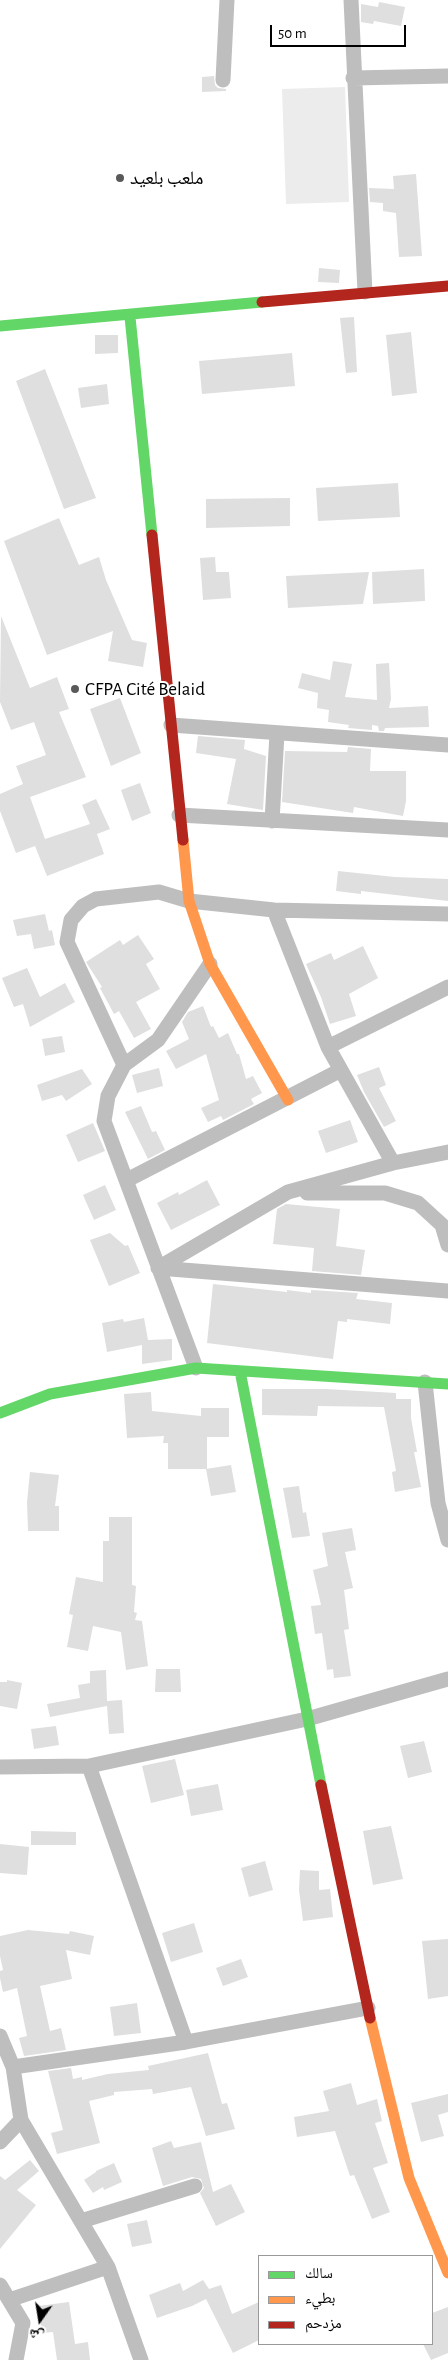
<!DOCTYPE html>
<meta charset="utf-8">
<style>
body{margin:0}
#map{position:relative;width:448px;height:2360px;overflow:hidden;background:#fff;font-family:"Alegreya Sans","Noto Naskh Arabic",sans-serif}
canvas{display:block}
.legend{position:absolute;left:258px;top:2255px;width:175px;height:90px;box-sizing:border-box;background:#fff;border:1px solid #999;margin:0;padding:6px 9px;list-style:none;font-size:15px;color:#000}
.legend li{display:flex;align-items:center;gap:10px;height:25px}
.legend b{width:25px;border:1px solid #999}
.north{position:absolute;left:15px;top:2295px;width:50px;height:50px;-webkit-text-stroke:4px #fff;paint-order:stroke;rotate:193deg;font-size:14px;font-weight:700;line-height:20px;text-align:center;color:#000}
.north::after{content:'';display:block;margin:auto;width:18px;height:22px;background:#000;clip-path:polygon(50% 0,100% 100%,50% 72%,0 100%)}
.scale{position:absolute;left:270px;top:25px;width:136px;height:22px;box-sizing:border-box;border:2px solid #000;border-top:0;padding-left:6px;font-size:15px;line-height:18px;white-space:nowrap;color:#000;-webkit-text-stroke:4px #fff;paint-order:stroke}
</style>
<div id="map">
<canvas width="448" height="2360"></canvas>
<ul class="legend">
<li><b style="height:6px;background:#63d668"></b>سالك</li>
<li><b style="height:6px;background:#ff974d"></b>بطيء</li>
<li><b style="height:6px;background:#b3261e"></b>مزدحم</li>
</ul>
<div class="north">ش</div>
<div class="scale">50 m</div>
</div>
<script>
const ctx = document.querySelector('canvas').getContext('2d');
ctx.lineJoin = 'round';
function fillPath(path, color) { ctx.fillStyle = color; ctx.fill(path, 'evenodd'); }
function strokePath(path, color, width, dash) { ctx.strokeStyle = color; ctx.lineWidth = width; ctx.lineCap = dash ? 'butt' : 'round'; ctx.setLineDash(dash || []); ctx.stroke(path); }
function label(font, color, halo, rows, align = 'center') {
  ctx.font = font + ' "Alegreya Sans","Noto Naskh Arabic",sans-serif'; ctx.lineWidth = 4; ctx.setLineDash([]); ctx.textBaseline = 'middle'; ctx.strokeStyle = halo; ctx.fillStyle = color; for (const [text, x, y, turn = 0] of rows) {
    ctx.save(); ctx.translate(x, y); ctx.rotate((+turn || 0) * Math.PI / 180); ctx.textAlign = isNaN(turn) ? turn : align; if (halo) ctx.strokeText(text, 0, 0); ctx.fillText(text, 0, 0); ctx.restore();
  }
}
fillPath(new Path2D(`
 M345,87l4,115 -63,2 -4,-115z`), '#ececec');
fillPath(new Path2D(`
 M379,2l26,5 -4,19 -27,-5 -1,3 -12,-2v-18l17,3z
 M214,76l1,9 3,3 8,1v2l-24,1v-15z
 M416,174l6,82 -23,1 -3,-44 -13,-2v-8l-13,-1 -1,-14 25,1 -1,-13z
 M319,268l21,2 -1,13 -21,-1z
 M354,317l3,55 -11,1 -6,-55z
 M411,332l6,61 -25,3 -6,-61z
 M95,335h23v18l-23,1z
 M292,353l3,33 -93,8 -3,-33z
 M45,369l51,129 -32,11 -48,-128z
 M107,384l2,20 -28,4 -3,-20z
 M398,483l2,34 -82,4 -2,-33z
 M290,498v28l-84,2v-29z
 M59,518l20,47 20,-8 7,23 26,60 15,3 -4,24 -35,-6 5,-30 -66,24 -43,-114z
 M215,557l1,15h13l2,26 -28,2 -3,-42z
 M424,569l1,32 -52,3 -1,-32z
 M369,572l-6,32 -75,4 -2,-32z
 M1,616l29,72 27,-11 12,32 -10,3 27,65 -56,20 15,42 45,-15 -8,-19 14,-6 14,30 -13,5 7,20 -57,22 -12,-30 -19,7 -16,-42v-17l23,-10 -7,-18 30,-11 -12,-33 -23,8 -11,-28z
 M333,661l19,3 -7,33 32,3 -1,-36 13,-1 2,36 -2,9 39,-2 1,21 -44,1 -1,3h-5l-1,-5 -6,-1v5l-24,-2 1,-3 -21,-3 1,-12 -12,-2 1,-15 -20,-5 4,-15 28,7z
 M120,698l21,55 -30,13 -21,-57z
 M198,736l47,4 -1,9 22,7 -3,54 -36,-6 9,-45 -40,-6z
 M348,747l23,2 -1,22h36v30l-3,15 -49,-9 -1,6 -71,-11 3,-51 62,1z
 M140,783l11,30 -19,8 -11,-31z
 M338,871l57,6 53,2v22l-87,-10v3l-25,-3z
 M45,914l4,17 3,-1 3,15 -21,4 -3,-15 -14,2 -4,-16z
 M138,935l16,24 -8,5 14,25 -24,13 15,27 -17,9 -15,-27 -5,3 -14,-26 2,-1 -16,-25 34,-22 3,5z
 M363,946l15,32 -29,16 7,22 -26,8 -9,-27 -15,-33 25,-11 3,7z
 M27,968l13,29 25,-14 10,19 -45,25 -7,-23 -9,3 -12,-29z
 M203,1006l8,21 2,-1 6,12 9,-5 9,21h2l7,25 7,-3 9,17 -11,6 3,5 -31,16 -2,-4 -13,6 -7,-14 18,-8 -13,-46 -30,15 -10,-18 23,-12 -7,-17 6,-10z
 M62,1036l3,16 -20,4 -3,-17z
 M379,1067l7,18 -7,3 17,33 -12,6 -20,-35 -7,-17z
 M159,1068l4,18 -26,7 -5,-18z
 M82,1069l10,15 -26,17 -4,-6 -20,6 -5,-16z
 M141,1106l11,26 4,-1 9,19 -17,9 -23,-47z
 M350,1120l8,22 -32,11 -8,-22z
 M93,1123l12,28 -27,11 -12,-27z
 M207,1180l13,25 -49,25 -14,-27 21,-11 1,3z
 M105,1185l11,25 -22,10 -11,-25z
 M286,1204l54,5 -4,37 29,4 -4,25 -49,-4 2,-23 -41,-4 4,-35z
 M110,1233l15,13 3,-1 12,28 -31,13 -19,-46z
 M213,1284l74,8v-2l24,3v-3l47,3 -2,6 36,4 -2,21 -43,-5v3l-9,-1 -5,38 -126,-16z
 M144,1318l4,22 24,-1v21l-30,4v-19l-35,7 -5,-29 21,-4 1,3z
 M262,1389h64l70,4v6h15v19l6,34h-3l7,35 -26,5 -3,-20 4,-1 -12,-64 -66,-1 -1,10 -55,-1z
 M151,1392l1,19 49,5v-8h28v29h-22v32h-39v-26h-5l1,-7 -37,2 -3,-44z
 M231,1465l5,27 -25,4 -5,-27z
 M30,1472l29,3 -4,31h4v25h-31l-1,-29z
 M299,1486l4,27 3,-1 4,24 -18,2 -9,-50z
 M109,1517h23v68l4,1 -2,26 3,1 -2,7 7,1 6,45 -22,4 -5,-38 -28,-6 -5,25 -21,-4 6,-32 -4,-1 7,-37 27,5v-41h6z
 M352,1528l4,22 -11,2 8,36 -9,2 5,39 -5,1 7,46 -17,2 -1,-9 -6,1 -5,-37 -7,1 -4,-28 10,-1 -8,-35 15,-4 -6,-33z
 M156,1669h24l1,23h-26z
 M106,1670l1,31 15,-1 2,33 -15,1 -2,-28 -57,11 -3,-13 33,-6 -2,-13 12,-2v-12z
 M7,1680l15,3 -5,26 -17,-3v-24h7z
 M56,1726l3,19 -25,4 -3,-20z
 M424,1741l8,31 -24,6 -8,-32z
 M175,1759l9,36 -33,8 -9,-37z
 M218,1784l5,26 -32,6 -5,-26z
 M391,1826l12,53 -30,6 -10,-54z
 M31,1831l45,1v13h-45z
 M0,1844l29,3 -2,28 -27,-2z
 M265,1861l8,29 -24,7 -8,-29z
 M300,1870l19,1v19l11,-1 3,28 -30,4 -4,-31z
 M194,1923l9,29 -32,10 -9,-29z
 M28,1930l41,4 1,-3 24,5 -4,19 -24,-5 6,29 -32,7 10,45 11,-3 5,22 -42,6 -5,-18 8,-2 -10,-48 -14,4 -3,-14v-7l3,-1 -3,-14v-20z
 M448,1939v57l-20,3 -6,-58z
 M241,1959l7,18 -25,9 -7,-18z
 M137,2003l4,30 -27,3 -4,-29z
 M208,2053l14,51 5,-1 8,26 -29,7 -15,-49 -38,7 -1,-5 -38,3v3l-25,6 11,42 -43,11 -6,-21 12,-3 -15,-59 23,-3 2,11 9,-2v3l26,-6 41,-4 -1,-4z
 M351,2083l6,22 20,-6 5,22 -7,2 13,40 -15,5 17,44 -18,7 -18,-44 -4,1 -15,-45 -38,6 -3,-20 35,-6 -6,-20z
 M448,2094v18l-10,3 6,21 -23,6 -10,-39z
 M171,2141l3,7 27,-6 12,50 18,-8 14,28 -29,14 -16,-33 4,-5 -3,-9 -9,-2 -29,9 -11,-38z
 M30,2160l9,11 -22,19 19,15 -36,44v-73l5,4z
 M114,2163l8,19 -18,8 -1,-3 -10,6 -9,-13 12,-8v-1z
 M147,2220l5,23 -20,4 -5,-23z
 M203,2280l6,9 12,-4 11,29 27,-12v38l-26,13 -27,-54 -14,7 -35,12 -8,-23 31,-12 3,8z
 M69,2302l6,42 13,-2 2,18h-33l-4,-28 -11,1 -4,-27z
 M448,2307v46l-17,7 -8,-16h9v-31z`), '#dfdfdf');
strokePath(new Path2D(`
 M351,0l14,292
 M353,78l95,-2
 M223,80l4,-80
 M171,725l277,20
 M179,815l269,15
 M272,821l5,-87
 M274,910l54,137 65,116
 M328,1047l120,-60
 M124,1065l-57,-123 4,-22 12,-14 13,-7 63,-7 30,9 85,9 174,4
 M127,1180l214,-110
 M307,1193h78l33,10 24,22 6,20
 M158,1268l130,-76 105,-29 55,-11
 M158,1268l290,23
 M196,1368l-92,-247 4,-25 16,-31 34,-25 52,-76
 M425,1382l13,121 10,37
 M89,1766l97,276
 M0,1767l89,-1 218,-47 141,-40
 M0,2036l13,31 8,53 87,147 33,93
 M13,2067l173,-25 182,-34
 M0,2142l21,-22
 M81,2221l114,-35
 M0,2285l23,38 -7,37
 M9,2300l99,-33`), '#bebebe', 15);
strokePath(new Path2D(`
 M130,317l22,218
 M0,326l262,-24
 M240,1371l81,414
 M0,1413l50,-19 146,-26 252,16`), '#63d668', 11);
strokePath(new Path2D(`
 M183,840l6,61 21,63 78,136
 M370,2018l39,160 39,95`), '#ff974d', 11);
strokePath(new Path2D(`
 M262,302l186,-16
 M152,535l31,305
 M321,1785l49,233`), '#b3261e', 11);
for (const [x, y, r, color] of [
 [120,178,5,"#595959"],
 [75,689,5,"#595959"]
]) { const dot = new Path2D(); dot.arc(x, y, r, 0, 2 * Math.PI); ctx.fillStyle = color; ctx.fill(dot); strokePath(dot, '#fff', 2); }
label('19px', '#000', '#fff', [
 ["ملعب بلعيد",130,178],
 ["CFPA Cité Belaid",85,689]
], 'left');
</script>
